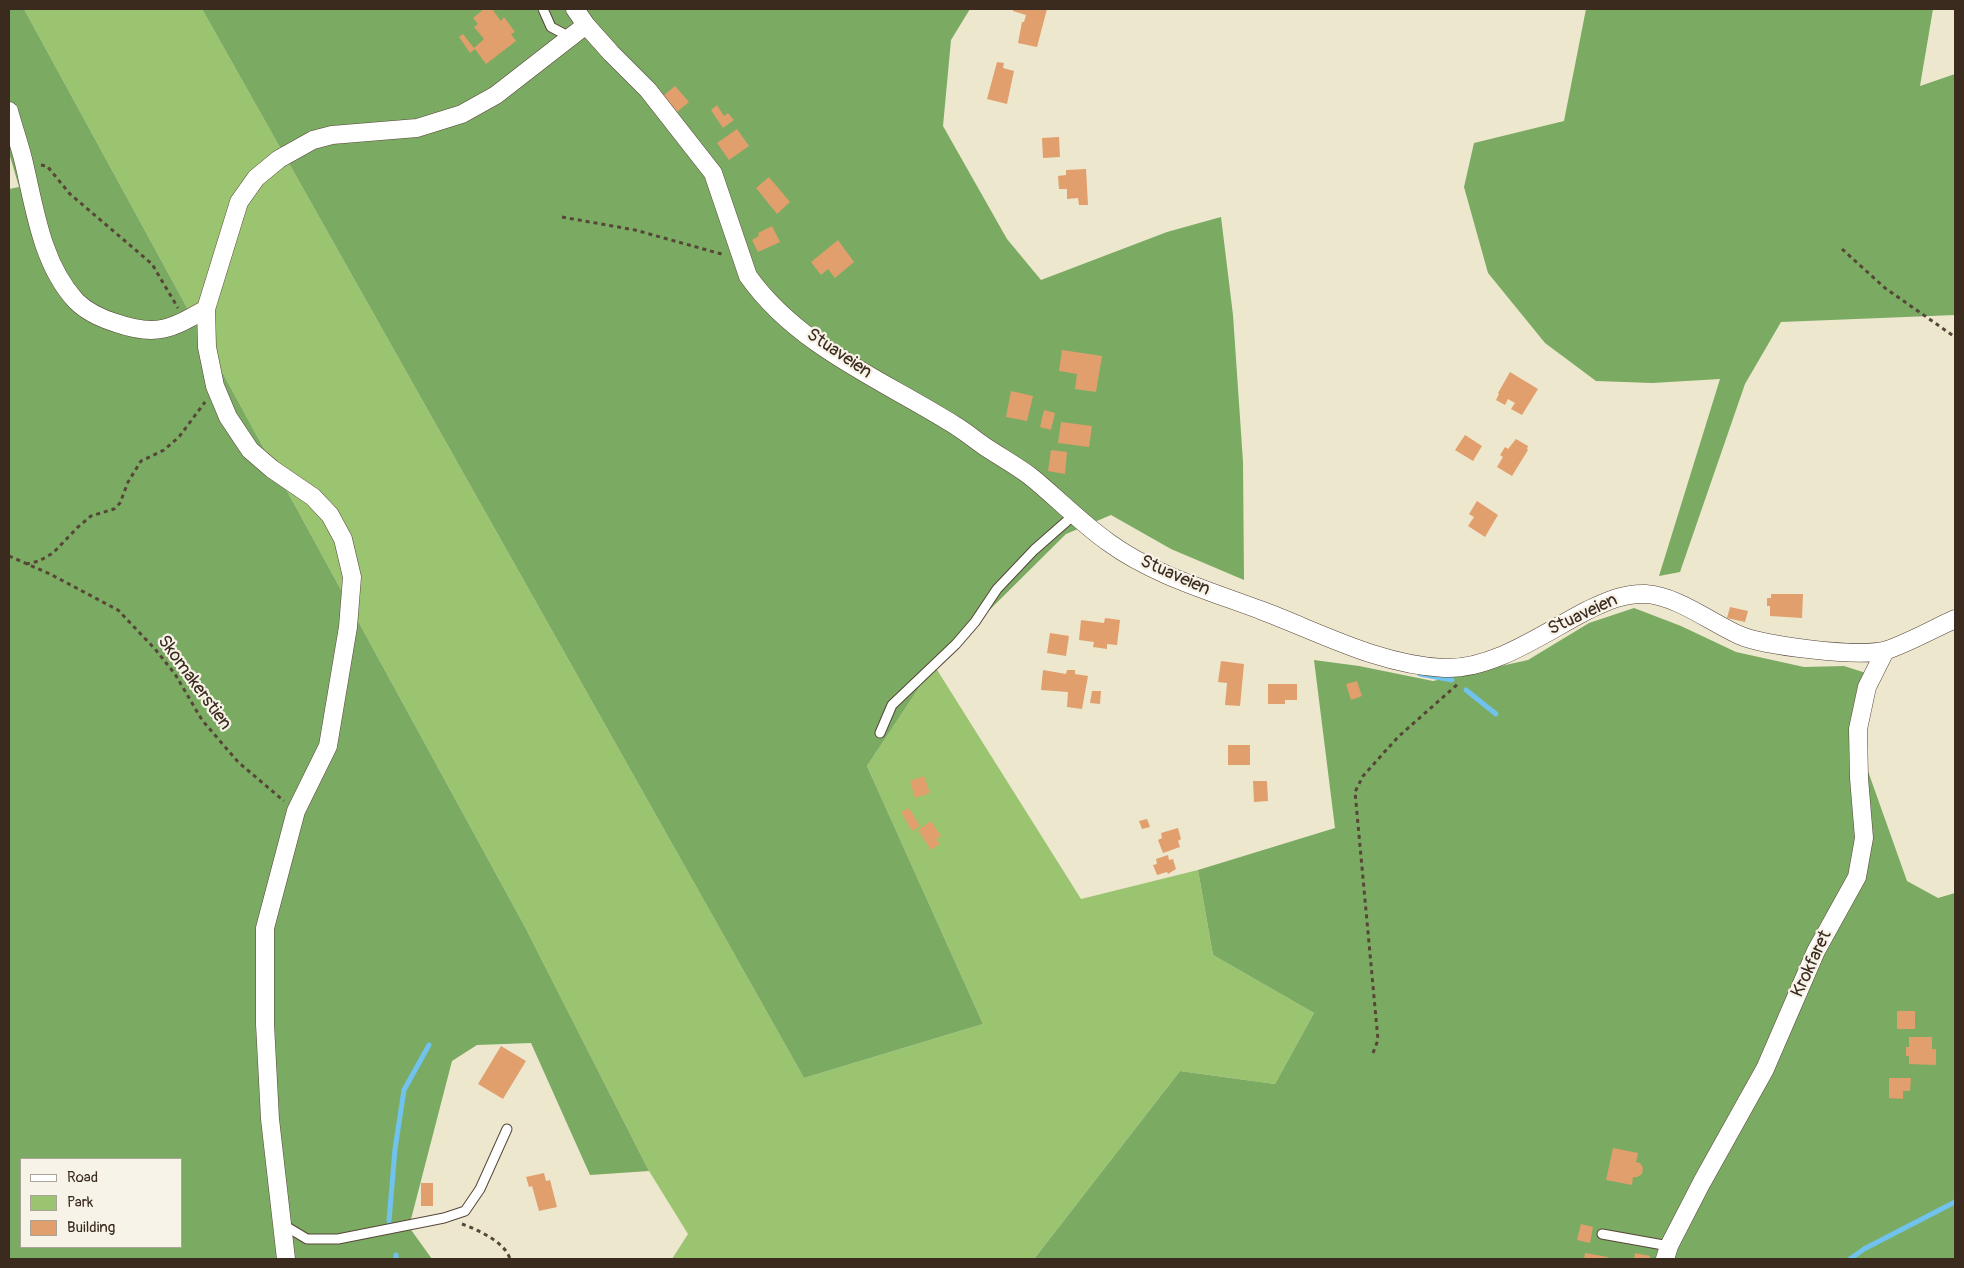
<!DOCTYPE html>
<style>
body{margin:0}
#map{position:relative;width:1964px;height:1268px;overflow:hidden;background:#ede7ce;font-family:Pangolin,sans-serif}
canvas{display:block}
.frame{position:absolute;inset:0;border:10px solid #3b2a1e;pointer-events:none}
.legend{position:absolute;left:20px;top:1158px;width:162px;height:90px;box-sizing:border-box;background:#f7f3e8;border:1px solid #aca397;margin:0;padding:6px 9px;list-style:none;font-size:15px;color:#3b2a1e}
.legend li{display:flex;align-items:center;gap:10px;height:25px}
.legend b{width:25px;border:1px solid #aca397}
</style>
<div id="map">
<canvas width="1964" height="1268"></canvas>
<div class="frame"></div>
<ul class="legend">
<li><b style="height:6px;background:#fff"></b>Road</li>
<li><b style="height:14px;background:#9ac470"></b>Park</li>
<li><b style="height:14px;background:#e19f6d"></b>Building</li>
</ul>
</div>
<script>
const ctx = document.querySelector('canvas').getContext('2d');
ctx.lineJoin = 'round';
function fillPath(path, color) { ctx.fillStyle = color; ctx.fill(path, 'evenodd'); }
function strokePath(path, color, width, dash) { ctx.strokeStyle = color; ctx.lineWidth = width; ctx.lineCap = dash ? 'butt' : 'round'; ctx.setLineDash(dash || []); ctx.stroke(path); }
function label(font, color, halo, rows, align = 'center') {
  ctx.font = font + ' Pangolin,sans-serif'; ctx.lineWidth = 4.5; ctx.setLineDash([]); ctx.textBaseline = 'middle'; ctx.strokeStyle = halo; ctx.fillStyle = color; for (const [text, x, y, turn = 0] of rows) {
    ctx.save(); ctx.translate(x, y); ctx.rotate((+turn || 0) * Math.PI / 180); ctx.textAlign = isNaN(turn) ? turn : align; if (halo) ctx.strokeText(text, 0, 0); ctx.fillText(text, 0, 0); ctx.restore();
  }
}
fillPath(new Path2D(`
 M24,9h178l602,1069 179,-54 -116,-258 67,-101 147,234 117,-29 15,85 101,58 -39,71 -95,-13 -146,188h-362l16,-25 -39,-63 -124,-244z`), '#9ac470');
fillPath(new Path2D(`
 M9,9h15l501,918 124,244 -59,4 -59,-132 -54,2 -25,16 -43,166 23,32h-423v-1070l10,-2 -10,-34zM21,1159h160v88h-160z
 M202,9h768l-19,31 -8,86 64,113 34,41 126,-48 54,-15 12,98 10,147 1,118 -73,-31 -60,-34 -45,19 -132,131 -67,101 116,258 -179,54z
 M1586,9h347l-13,77 35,-12v241l-174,7 -36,62 -65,188 -21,4 61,-197 -68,4 -56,-2 -51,-38 -57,-70 -24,-86 10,-44 90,-22z
 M1634,608l47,18 55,26 68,15 40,-1 25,8 -5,86 43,121 31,17 17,-5v366h-921l146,-188 95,13 39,-71 -101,-58 -15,-85 137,-42 -21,-168 45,6 74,15 95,-21 61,-37z`), '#7baa62');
strokePath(new Path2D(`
 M1420,674l32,6
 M1466,690l30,24
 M389,1221l6,-72 9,-59 25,-45
 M396,1255v4
 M1850,1259l14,-10 91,-47`), '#71c2ec', 5);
fillPath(new Path2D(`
 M484,9h8l9,12 3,-4 11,15 -4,2 5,7 -30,23 -11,-15 -5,4 -11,-16 4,-3 11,14 10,-9 -10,-12 4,-3 -5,-6z
 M1013,9h34l-10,38 -19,-4 4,-21h2l2,-7 -13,-4z
 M997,62l7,1 -1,5 11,3 -7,33 -20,-5z
 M675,86l14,16 -12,10 -14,-16z
 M717,105l7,11 4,-3 6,7 -11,8 -12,-18z
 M737,129l12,17 -20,14 -12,-17z
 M1059,137l1,20 -17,1 -1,-20z
 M1086,169l2,36h-9l-1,-7 -11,1v-10h-8l-1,-13 8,-1v-5z
 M769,177l21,25 -13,12 -21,-26z
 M772,226l8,16 -22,10 -6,-12 7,-4 -1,-3z
 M838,240l16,22 -19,16 -7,-9 -7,6 -10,-13z
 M1062,350l40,6 -6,36 -21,-3 2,-15 -18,-3z
 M1510,372l28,17 -16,26 -11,-6 4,-6 -7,-4 -3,6 -9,-5 3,-6 -1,-1z
 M1011,391l22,5 -6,25 -21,-4z
 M1044,410l11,3 -4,17 -11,-3z
 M1061,422l31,4 -3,21 -31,-4z
 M1465,435l17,11 -9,15 -18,-11z
 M1516,439l12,7 -1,3 1,1 -16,26 -15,-9 6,-10 -3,-2 5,-8 3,2z
 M1051,450l16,2 -2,22 -17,-3z
 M1477,501l21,14 -13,22 -17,-11 6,-9 -5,-3z
 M1771,594h32l-1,24 -32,-2v-10h-3v-8h4z
 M1730,607l18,4 -3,11 -18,-4z
 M1105,618l15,2 -3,25 -10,-1v5l-14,-2 1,-5 -15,-2 2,-20 23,3z
 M1050,633l19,3 -3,20 -19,-3z
 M1221,661l23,3 -4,42 -15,-1 2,-22 -9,-1z
 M1043,670l23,4 1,-4h8v4l13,2 -6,33 -15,-2 1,-15 -27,-2z
 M1357,681l5,15 -11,4 -5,-16z
 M1268,684h29v16h-12v4h-17z
 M1092,691h9l-1,13 -10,-1z
 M1228,745h22v20h-22z
 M924,776l6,17 -15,5 -5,-17z
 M1253,781h14l1,20 -14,1z
 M909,808l11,18 -8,5 -11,-19z
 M1147,819l3,8 -8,2 -3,-8z
 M931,821l10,15 -5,3 4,5 -9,6 -13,-20z
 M1178,828l3,11 -3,2 2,6 -17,6 -5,-13 4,-2 -1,-5z
 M1168,855l1,5 4,-1 3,10 -8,5 -1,-2 -10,3 -4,-10 4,-1 -1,-5z
 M1897,1011h18v18h-18z
 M1909,1037h23v12h4v16l-27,-1v-8h-3v-9h3z
 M501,1046l25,15 -23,38 -25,-15z
 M1889,1078h22l-1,13h-7v8l-14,-1z
 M1613,1148l25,5 -2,9 4,1 3,5 -1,6 -5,3h-4l-1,8 -26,-5z
 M544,1173l2,8 4,-1 7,27 -18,4 -7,-25 -3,1 -3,-10z
 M421,1183h12v23h-12z
 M1581,1224l12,3 -3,16 -13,-3z
 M1585,1253l23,4 -1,2h-23z
 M1635,1253l15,3v3h-16z`), '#e19f6d');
const service = new Path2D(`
 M543,9l8,18 19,10
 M880,733l12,-28 64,-61 19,-22 22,-33 37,-39 41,-36
 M282,1224l25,15h31l106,-21 21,-7 15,-22 27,-60
 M1602,1234l67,12`);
const minor = new Path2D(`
 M575,9l11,16 25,28 37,37 65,83 35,103c50,71 137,105 208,150 10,6 19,14 28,20 15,10 31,19 46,30 26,21 50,46 78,66 45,33 102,49 155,69 58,22 117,54 181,57 50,2 101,-36 144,-58 19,-9 36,-17 58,-16 31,2 64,28 93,41 24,11 123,23 148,15 23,-8 46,-21 68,-31
 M9,111c5,18 11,35 15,52 11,47 18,101 52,138 10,10 27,18 40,22 40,14 55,6 90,-14
 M286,1259l-16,-140 -5,-95v-96l31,-117 32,-65 20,-119 4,-50 -9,-38 -13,-24 -17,-18 -41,-28 -22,-19 -22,-33 -13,-31 -8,-39 -1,-38 33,-107 17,-24 23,-19 34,-19 19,-5 85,-7 45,-14 34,-19 90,-70
 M1665,1259l4,-13 33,-64 63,-113 51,-118 41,-74 7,-39 -5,-60 -1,-49 9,-42 18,-36`);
strokePath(service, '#564638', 11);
strokePath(minor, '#564638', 19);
strokePath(new Path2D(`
 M41,165l6,1 23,28 82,70 26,44
 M562,217l73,13 90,25
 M1842,249l43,39 70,49
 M9,556l41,18 68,36 37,39 20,25 27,46 36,42 46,39
 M26,564l13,-3 14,-8 25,-26 13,-11 23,-7 6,-6 8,-21 13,-21 23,-11 15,-13 26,-35
 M1373,1053l5,-13 -23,-248 8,-16 35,-39 61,-54
 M462,1224c16,6 43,18 48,35`), '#564638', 3, [4, 4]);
strokePath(service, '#fff', 9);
strokePath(minor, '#fff', 18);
label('18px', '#3b2a1e', '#f7f3e8', [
 ["Stuaveien",839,354,34],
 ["Stuaveien",1175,576,24],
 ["Stuaveien",1583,615,-25],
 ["Skomakerstien",194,683,54],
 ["Krokfaret",1812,964,-65]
]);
</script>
